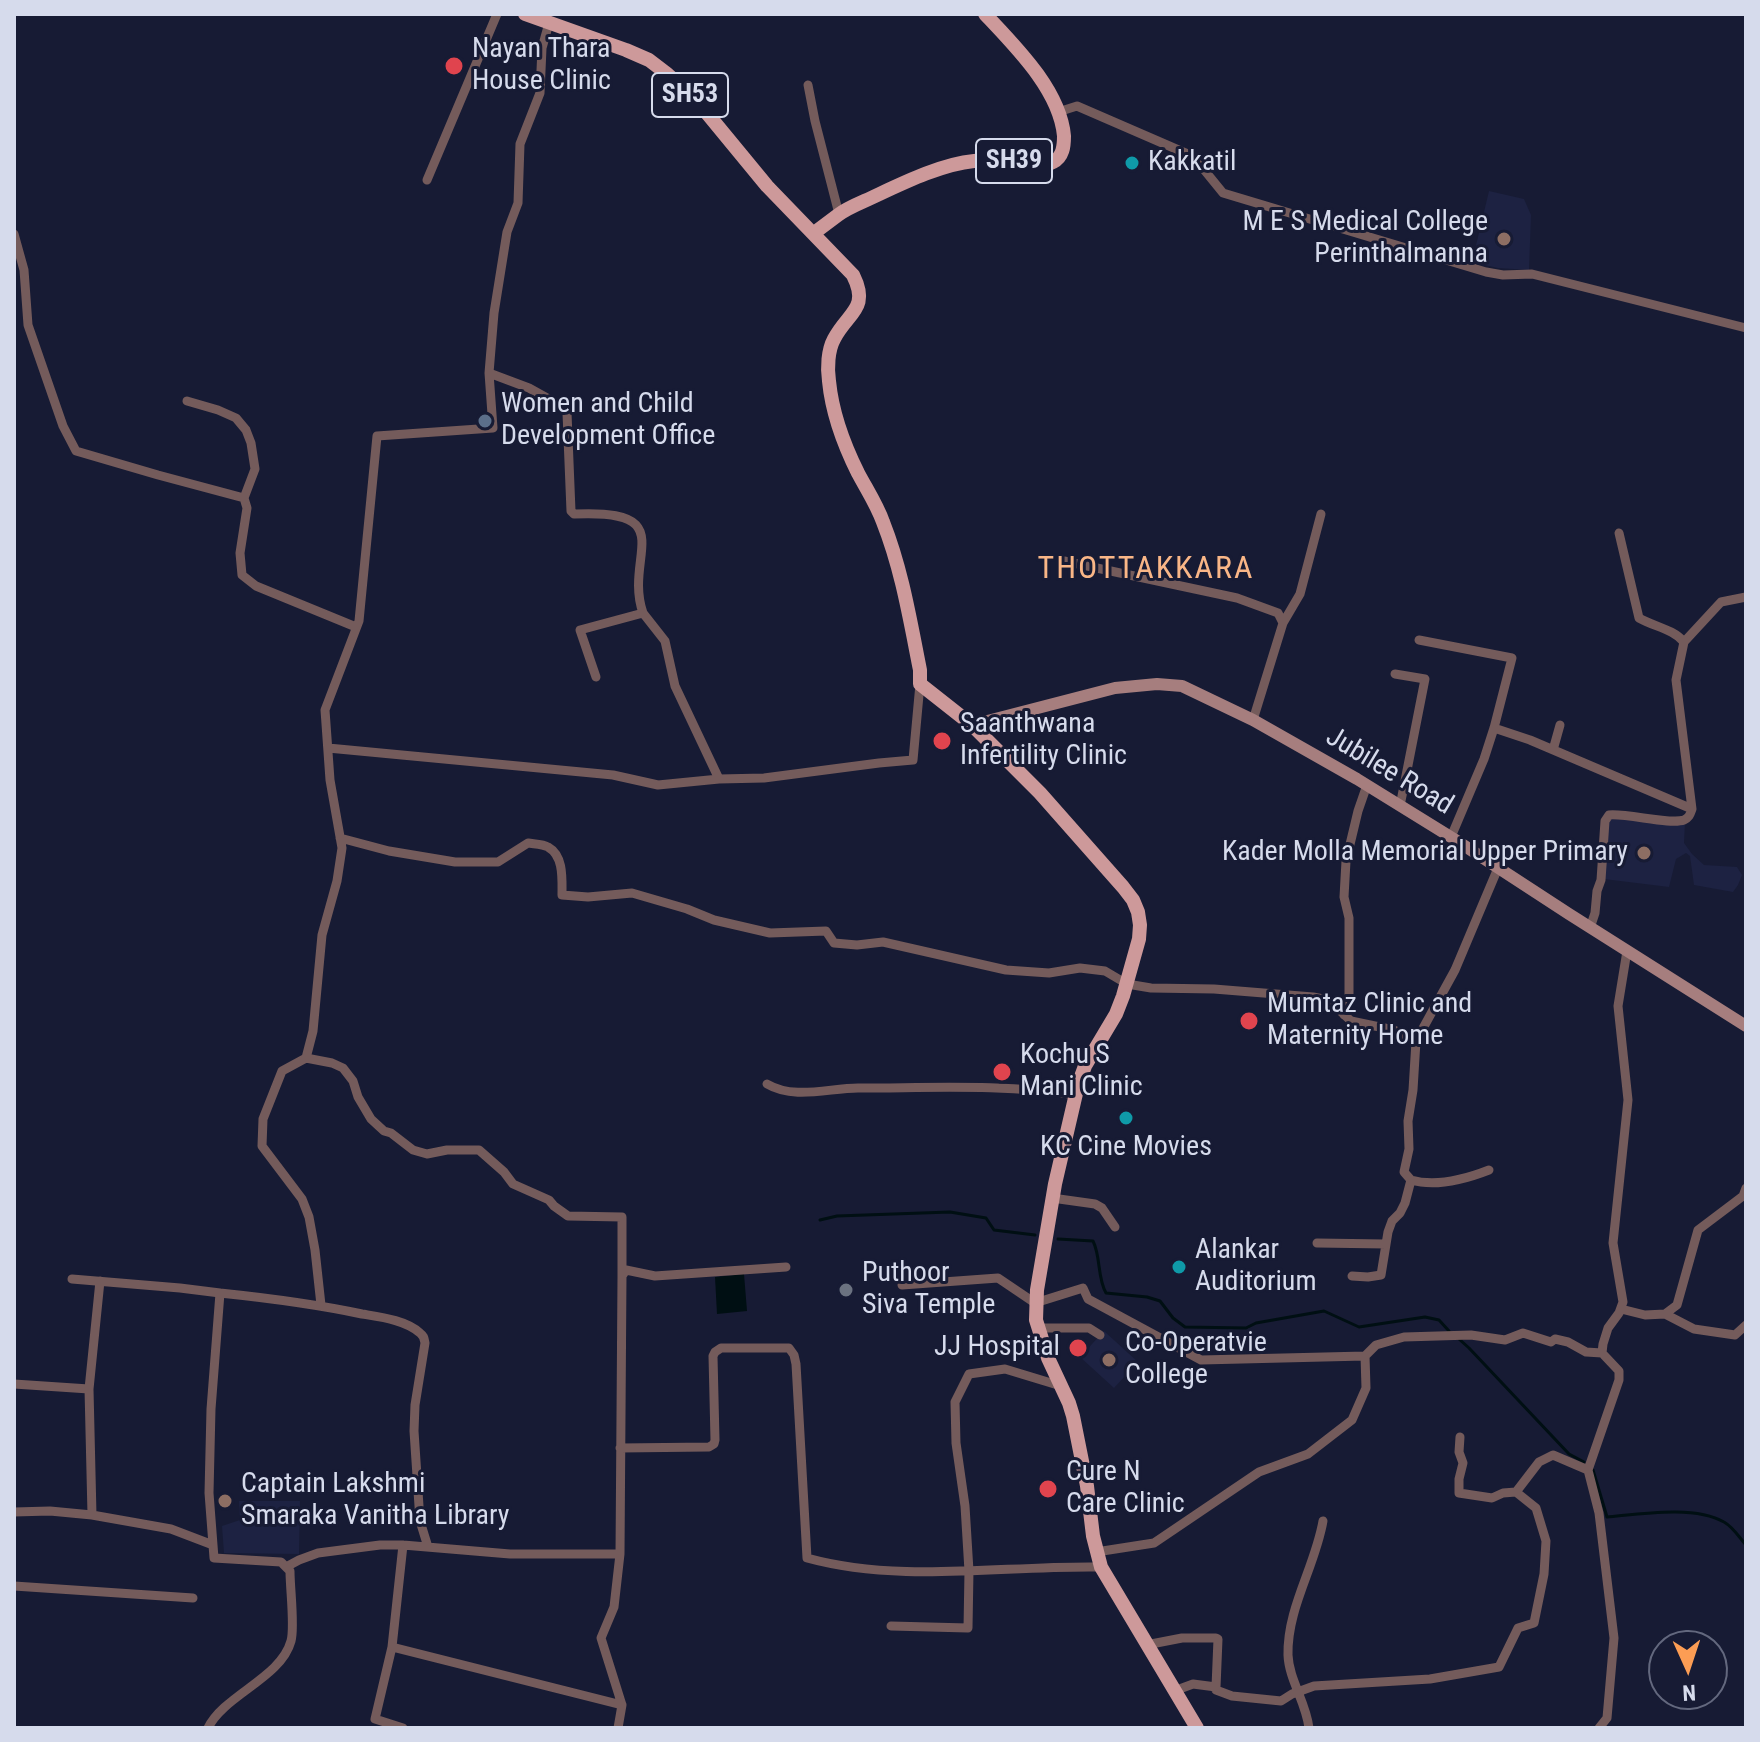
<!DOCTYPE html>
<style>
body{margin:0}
#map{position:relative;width:1760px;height:1742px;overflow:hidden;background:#171b34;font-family:"Roboto Condensed",sans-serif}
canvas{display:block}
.frame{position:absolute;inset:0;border:16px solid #d6dbec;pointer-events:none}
.north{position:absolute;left:1648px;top:1630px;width:80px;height:80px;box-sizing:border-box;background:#171b34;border:2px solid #63687e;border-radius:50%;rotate:177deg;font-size:22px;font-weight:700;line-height:32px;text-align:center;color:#d6dbec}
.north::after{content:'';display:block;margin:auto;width:28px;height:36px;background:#fc9d54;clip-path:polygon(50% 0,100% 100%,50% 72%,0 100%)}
</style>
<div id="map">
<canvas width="1760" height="1742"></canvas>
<div class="frame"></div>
<div class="north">N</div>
</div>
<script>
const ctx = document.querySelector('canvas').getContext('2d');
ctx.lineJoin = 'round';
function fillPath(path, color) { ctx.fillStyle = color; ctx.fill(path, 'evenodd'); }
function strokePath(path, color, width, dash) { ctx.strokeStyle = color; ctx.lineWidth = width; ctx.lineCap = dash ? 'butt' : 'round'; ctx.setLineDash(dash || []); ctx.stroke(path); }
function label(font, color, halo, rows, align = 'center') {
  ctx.font = font + ' "Roboto Condensed",sans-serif'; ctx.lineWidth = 6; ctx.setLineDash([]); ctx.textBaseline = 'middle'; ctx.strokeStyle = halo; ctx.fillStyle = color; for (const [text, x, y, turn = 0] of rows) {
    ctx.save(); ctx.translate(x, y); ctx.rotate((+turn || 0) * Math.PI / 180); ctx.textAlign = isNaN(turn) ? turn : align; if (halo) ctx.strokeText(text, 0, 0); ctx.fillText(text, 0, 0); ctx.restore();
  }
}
fillPath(new Path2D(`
 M1489,191l35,8 7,16 -2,55 -31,-2 -26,-6z
 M1609,815l76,7 -1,21 8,11 12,11 33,2 5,8 -4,10 -5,7 -39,-7 -4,-29 -4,-3 -10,6 -7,28 -65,-8z
 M1104,1331l34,31 -24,26 -34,-31z
 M239,1501h61l-1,53 -75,-1 -2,-27 18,-6z`), '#1d2242');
fillPath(new Path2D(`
 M744,1274l3,37 -30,3 -2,-37z`), '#000f13');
strokePath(new Path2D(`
 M820,1220l17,-4 113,-4 36,6 8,12 41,5
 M1058,1239l35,2c8,16 4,36 13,52l41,4 13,4 13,17 12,9 61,1 10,-5 68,-12 35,16 66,-10 14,3 10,11
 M1459,1339l10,9 100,106 15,8
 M1593,1470l14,47c33,-3 88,-12 117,5 9,5 15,15 22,23`), '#000f13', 3);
strokePath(new Path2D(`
 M808,85l7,36 24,93
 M1058,112l19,-6 113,49 11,11 22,27 263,79 17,3 29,-1 214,54
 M427,180l70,-166
 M14,234l10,36 4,55 35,101 13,25 82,24 86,23
 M489,373l40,15 36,20 2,5 4,98 3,3c109,-5 49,42 69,99
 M187,401l31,9 18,8 10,12 5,13 4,26 -11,29 3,10 -7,45 2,22 14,11 100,41
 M1619,533l20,85c16,9 34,11 45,24
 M1064,561l173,37 41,15 5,10 -30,97
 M1283,623l17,-29 21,-80
 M1419,640l93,18 -18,70 -10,31 -33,78
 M1395,674l30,5 -25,127
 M596,677l-16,-47 63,-17 22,28 10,45 44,93
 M1494,728l36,12 162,69 -16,-129 8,-38 37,-40 25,-5
 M328,748l285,27 45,10 61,-6 45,-1 115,-15 34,-3 7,-76
 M1553,750l7,-25
 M340,838l49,13 66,11h43l30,-19c5,1 15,1 20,4 16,9 14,32 14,48l26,2 44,-4 55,16 27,11 56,13 56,-2 8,12 23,2 26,-3 123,28 43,3 31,-5 25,3 22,13 24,4 63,1 99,8 10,2 13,8 15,14 43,9 22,11
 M1590,928l5,-15 2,-22 4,-11 4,-59 4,-6c18,-2 61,10 75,5 6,-3 6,-6 8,-11
 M1344,1015l5,-21v-76l-5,-21 2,-36 12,-50 9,-26
 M306,1058l26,5 11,5 10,13 5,16 13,22 13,12 7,2 22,17 14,4 20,-4h32l25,22 9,12 36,16 5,6 14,10 54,1v59
 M767,1084c27,16 62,4 91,4 72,0 147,-4 218,7
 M1489,1170c-23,9 -54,17 -78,10l-7,-8 5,-23 -1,-28 5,-31 3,-49 39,-71 43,-102
 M1052,1198l43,6 7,4 13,19
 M1317,1243l69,1
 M1352,1276l16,1 13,-2 7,-43 4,-11 8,-8 5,-10 6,-23
 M72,1279l108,9 40,5
 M902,1285l96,-7 37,25 48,-15 5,11 113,61 164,-4
 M321,1305l-6,-55 -6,-33 -7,-18 -40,-53 1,-27 19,-48 24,-13 7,-27 9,-96 15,-54 5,-33 -12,-68 -5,-70 34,-89 18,-185 116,-8 -4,-55 5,-60 13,-81 11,-29 2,-59 20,-51 2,-45 7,-25
 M1621,1309l24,6 20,-1 12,-9 21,-75 45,-34 3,-8
 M1665,1314l29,15 41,6 11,-10
 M1038,1328h51l11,7
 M14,1384l75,5
 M1460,1437l-1,15 4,11 -4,16v14l33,5 11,-5 13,-1 23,-30 14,-7 35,15
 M620,1448l89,-1 5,-3 1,-4 -2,-84 2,-4 6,-4h68l5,7 2,9 11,194c95,26 197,7 294,9
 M14,1512l36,-1 42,4 79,14 42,16
 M92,1515l-3,-126 11,-108
 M1096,1552l58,-9 105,-71 49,-18 44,-34 14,-32 -1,-32 11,-11 28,-8 67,-2 34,5 18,-7 28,9 4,-3 13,3 18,10 16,1
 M620,1554l2,-278 4,-6 29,6 131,-9
 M286,1567l13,-7 19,-7 62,-8h23l107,9h110l-6,53 -13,31 21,67
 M14,1586l179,12
 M891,1626l77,2 1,-57 -4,-65 -9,-63 -1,-41 14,-28 36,-5 56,17
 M1146,1645l36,-7h34l2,1 -2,48
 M392,1647l11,-102
 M1174,1691l19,-7 23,3v3l16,6 49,5 11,-7 22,-8 116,-7 69,-12 19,-39 16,-5 10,-49 2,-33 -10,-33 -20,-16
 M208,1728c16,-33 73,-50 83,-87 4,-14 -1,-52 -1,-70l-9,-9 -67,-4 -5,-65 2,-84 9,-116c48,5 95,11 142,21 18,3 44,6 58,19 4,3 4,5 5,10l-10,62 -1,26 6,90 8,26
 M403,1728l-28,-9 17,-72 230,58 -4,23
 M1309,1728c-3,-26 -20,-48 -21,-73 -1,-47 27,-88 35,-134
 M1599,1728l8,-10 7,-80 -15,-125 -11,-43 31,-90v-9l-17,-18 1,-9 5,-16 11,-15 4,-11 -10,-59 15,-143 -10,-94 9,-55`), '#745b5b', 9);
strokePath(new Path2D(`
 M972,725l143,-37 42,-4 25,2 71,34 104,59 97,60 115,75 177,112`), '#a67e7e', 12);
strokePath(new Path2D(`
 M525,14l101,36 23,10 17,13 31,28 70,85 86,89c17,34 -5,37 -19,64 -6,11 -7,29 -5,42 3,31 15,64 29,92 9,17 19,32 25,49 19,48 27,98 37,148v14l52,41 68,68 83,94 10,13 5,12 2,13 -1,14 -16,57 -7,18 -31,52 -7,19 -23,99 -18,106 -1,30 12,38 21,45 4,13 14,70 6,50 8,31 96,161
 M814,233c8,-6 16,-12 24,-18 9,-7 22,-12 33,-17 30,-14 70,-34 103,-37 10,-1 21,-2 31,-1 15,0 34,10 48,2 10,-5 11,-16 11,-26 -4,-46 -49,-90 -79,-122`), '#cd999a', 14);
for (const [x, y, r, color] of [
 [454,66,10,"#e0444e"],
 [1132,163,8,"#0f9aa8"],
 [1504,239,8,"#8d6e63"],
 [485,421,8,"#5c6f8a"],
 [942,741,10,"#e0444e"],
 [1644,853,8,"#8d6e63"],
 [1249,1021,10,"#e0444e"],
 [1002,1072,10,"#e0444e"],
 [1126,1118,8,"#0f9aa8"],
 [1179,1267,8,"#0f9aa8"],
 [846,1290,8,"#6b7280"],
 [1078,1348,10,"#e0444e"],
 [1109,1360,8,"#8d6e63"],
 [1048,1489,10,"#e0444e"],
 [225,1501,8,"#8d6e63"]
]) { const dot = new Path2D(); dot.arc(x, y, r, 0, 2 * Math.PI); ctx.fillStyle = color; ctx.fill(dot); strokePath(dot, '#171b34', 3); }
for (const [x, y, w] of [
 [690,95,76],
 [1014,161,76]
]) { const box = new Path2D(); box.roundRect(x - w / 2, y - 22, w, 44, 6); ctx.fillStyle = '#171b34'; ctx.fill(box); strokePath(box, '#d6dbec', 2); }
label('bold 26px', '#d6dbec', null, [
 ["SH53",690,95],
 ["SH39",1014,161]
]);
label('28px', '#d6dbec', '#171b34', [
 ["Nayan Thara",472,50],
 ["House Clinic",472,82],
 ["Kakkatil",1148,163],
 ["M E S Medical College",1488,223,"right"],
 ["Perinthalmanna",1488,255,"right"],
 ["Women and Child",501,405],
 ["Development Office",501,437],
 ["Saanthwana",960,725],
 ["Infertility Clinic",960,757],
 ["Kader Molla Memorial Upper Primary",1628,853,"right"],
 ["Mumtaz Clinic and",1267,1005],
 ["Maternity Home",1267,1037],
 ["Kochu S",1020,1056],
 ["Mani Clinic",1020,1088],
 ["KC Cine Movies",1126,1148,"center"],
 ["Alankar",1195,1251],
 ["Auditorium",1195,1283],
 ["Puthoor",862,1274],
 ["Siva Temple",862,1306],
 ["Co-Operatvie",1125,1344],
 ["College",1125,1376],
 ["JJ Hospital",1060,1348,"right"],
 ["Cure N",1066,1473],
 ["Care Clinic",1066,1505],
 ["Captain Lakshmi",241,1485],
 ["Smaraka Vanitha Library",241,1517]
], 'left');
label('28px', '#d6dbec', '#171b34', [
 ["Jubilee Road",1389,772,31]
]);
ctx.letterSpacing = '2px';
label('32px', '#f9b687', '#171b34', [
 ["THOTTAKKARA",1146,570]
]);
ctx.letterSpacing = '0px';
</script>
